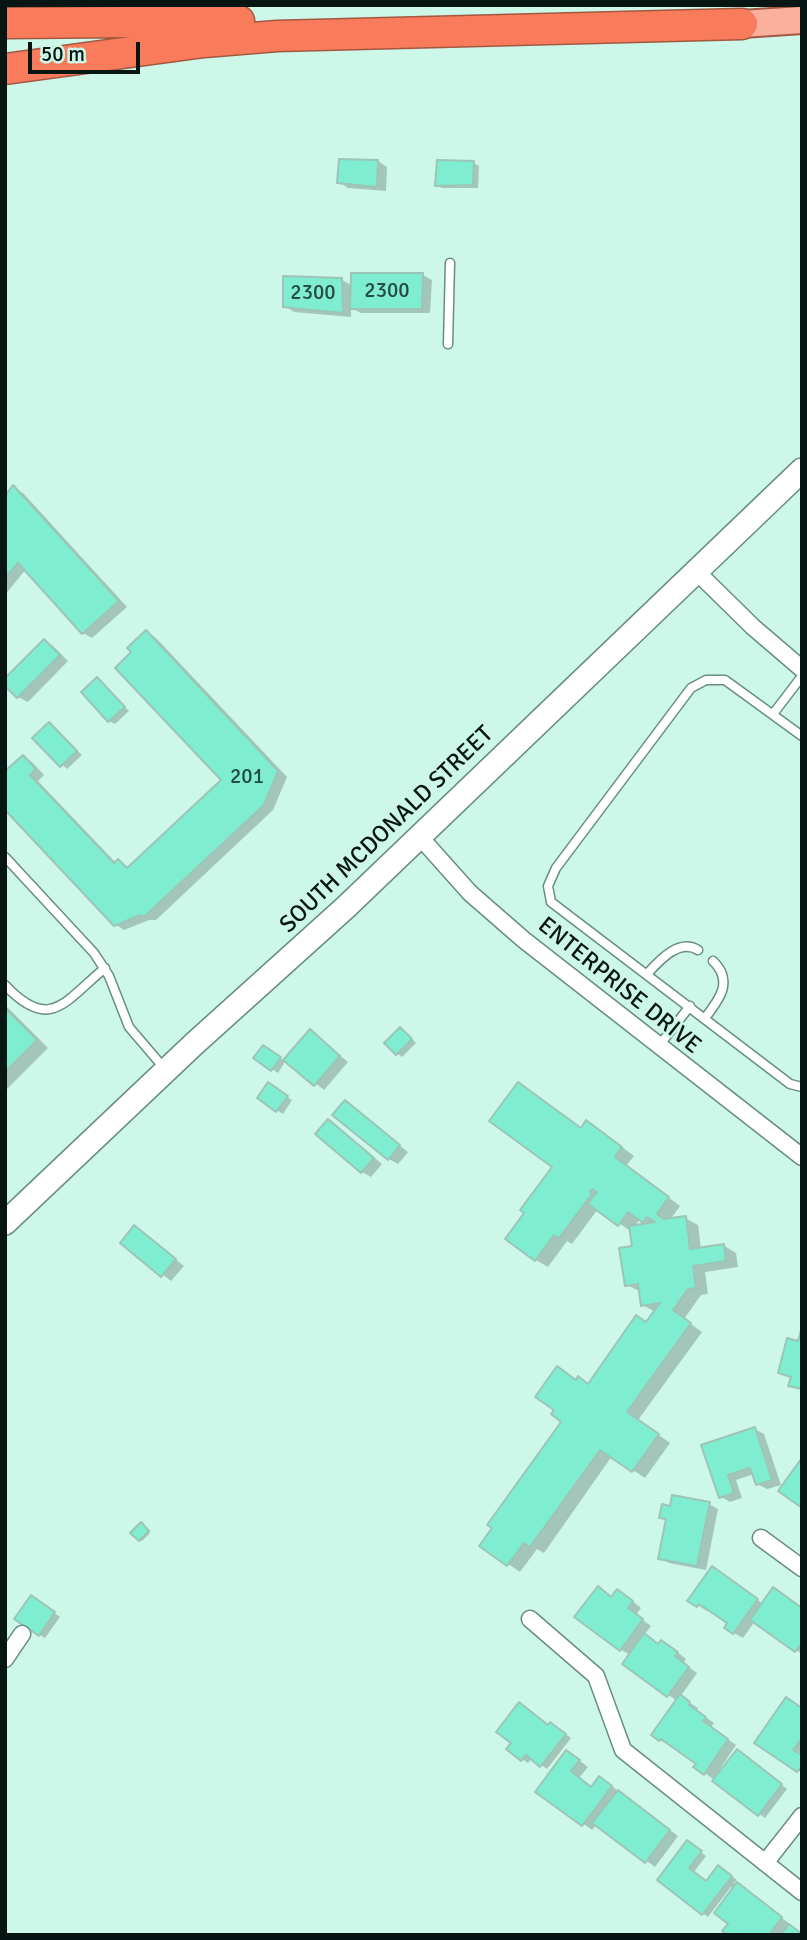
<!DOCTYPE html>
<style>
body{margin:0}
#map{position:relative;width:807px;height:1940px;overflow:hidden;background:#cdf7e9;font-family:Signika,sans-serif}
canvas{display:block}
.frame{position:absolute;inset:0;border:7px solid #071612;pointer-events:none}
.scale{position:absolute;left:28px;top:42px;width:112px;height:32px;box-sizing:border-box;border:4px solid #071612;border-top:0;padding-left:9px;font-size:21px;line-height:24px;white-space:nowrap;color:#071612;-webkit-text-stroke:5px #cdf7e9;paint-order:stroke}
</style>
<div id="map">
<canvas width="807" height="1940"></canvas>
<div class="frame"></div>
<div class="scale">50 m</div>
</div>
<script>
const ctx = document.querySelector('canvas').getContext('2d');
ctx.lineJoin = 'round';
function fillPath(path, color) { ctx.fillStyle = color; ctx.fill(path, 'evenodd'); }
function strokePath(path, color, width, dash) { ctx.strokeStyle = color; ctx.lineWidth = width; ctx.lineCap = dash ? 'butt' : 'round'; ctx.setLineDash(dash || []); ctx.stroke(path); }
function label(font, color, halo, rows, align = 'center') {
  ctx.font = font + ' Signika,sans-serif'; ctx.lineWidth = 5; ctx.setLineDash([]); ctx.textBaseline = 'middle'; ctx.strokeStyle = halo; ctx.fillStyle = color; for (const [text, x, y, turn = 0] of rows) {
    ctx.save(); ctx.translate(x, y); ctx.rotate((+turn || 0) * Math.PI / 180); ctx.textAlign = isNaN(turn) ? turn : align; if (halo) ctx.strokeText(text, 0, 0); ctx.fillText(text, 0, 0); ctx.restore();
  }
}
fillPath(new Path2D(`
 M378,161l9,6 -1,24 -38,-3 -9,-6z
 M473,163l6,3 -1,22h-36l-6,-3z
 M353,275h70l9,5 -2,33h-69l-10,-5v9l-57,-5 -9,-6 57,-26 11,6z
 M14,488l9,5 104,114 -35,31 -9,-5 -57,-64 -21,26v-96z
 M146,632l10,6 131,139 -14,33 -117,110h-7l-25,10 -9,-6 -110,-116 18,-51 9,5 12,13 -6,6 78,82 2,-2 11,7 95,-88 -90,-127z
 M44,641l9,5 15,15 -40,41 -10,-5z
 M97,679l32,32 -14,13 -6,-3z
 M49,724l33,31 -15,14 -33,-31z
 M5,1005l43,43 -43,43z
 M401,1029l15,14 -14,14 -5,-4z
 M310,1031l38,31 -24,28 -38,-30 -8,13 -6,-4 -3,-19 15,11z
 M519,1084l62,44 18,2 35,26 -8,10 54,40 -10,14 15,-2 13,7 3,24 22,-4 13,8 2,14 -33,5 3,22 -7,1 -17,24 18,13 -64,88 32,23 -25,35 -33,-22 -68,97 -7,-4 -17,23 -38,-26 81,-125 14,-40 12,4 66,-73 -12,-7 -2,-13 -14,-7 7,-37 -2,-16 -34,-23 -26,35 -5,-3 -19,26 -12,-7 -10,-48 28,-45zM640,1219l4,2 6,4 -16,2z
 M274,1088l18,12 -9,14 -24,-16z
 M345,1102l63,50 -10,12 -9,-5z
 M337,1127l45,37 -11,13 -9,-5z
 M135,1227l49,39 -13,15 -49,-38z
 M755,1429l9,5 17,51 -14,4 -10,-5 -3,-10 -18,6 6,18 -12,4 -10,-6 -16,-50z
 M709,1504l9,5 -12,61 -37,-7 -9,-5 7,-37 -6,-4z
 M143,1526l7,7 -8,8 -2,-1z
 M722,1574l41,30 39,5v45l-47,-33 -12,17 -9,-5 -5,-10 -20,-15 -2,3 -17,-11z
 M607,1594l6,4 13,-2 15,12 -5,7 15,11 -7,9 15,10 12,2 15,12 -3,4 14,10 -17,24 18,11 -1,3 17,12 -3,4 25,18 -16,24 2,2 21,-16 44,34 -22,29 -60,-45 -6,-10 -39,-23 17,-39 -53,-38 6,-8 -10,-6z
 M37,1601l23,16 -15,21 -5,-3z
 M802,1709v40l-4,5 4,3v16l-45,-30z
 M549,1726l7,1 15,11 -24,31 -15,-11 -4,5 -20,-14z
 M576,1758l12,9 -9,11 14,10 16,-4 69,52 -23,31 -58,-43 -5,6 -54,-39z
 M693,1846l13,10 -12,16 13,10 17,-12 13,10 -3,3 56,41 -2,2 14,8 -73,1 5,-46 -3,-2 -23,30 -49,-37z`), '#0003');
const building = new Path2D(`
 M339,159l39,1 -1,27 -40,-4z
 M437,160l37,1 -1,24 -38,1z
 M351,273h72l-1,36h-72z
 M283,276l59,2 1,35 -60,-6z
 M13,485l106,116 -37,33 -64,-71 -13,15v-82z
 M146,630l132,141 -14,34 -118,110 -5,2 -1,-2 -26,11 -109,-116v-39l18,-16 13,14 -6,6 84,88 4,-4 9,9 94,-88 -106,-112 16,-16 -4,-4z
 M44,639l16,16 -43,43 -12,-12v-8z
 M97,677l28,30 -17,15 -27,-30z
 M49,722l28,29 -17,16 -28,-29z
 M5,1008l32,32 -32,32z
 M400,1027l12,12 -16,16 -12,-12z
 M310,1029l30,27 -26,30 -31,-26z
 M263,1045l18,12 -10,14 -18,-13z
 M268,1082l20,14 -12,16 -19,-14z
 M518,1082l63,46 5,-8 36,27 -7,10 54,40 -12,17 7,5 22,-3 4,33 34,-5 2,17 -33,5 3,22 -8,1 -15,21 18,13 -64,89 32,22 -27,38 -32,-22 -70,97 -6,-4 -17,23 -28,-20 13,-18 -5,-3 74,-103 -10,-8 3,-4 -19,-13 22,-31 19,14 2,-4 10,8 48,-69 10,7 14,-19 -19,3 -3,-22 -13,2 -6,-38 13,-2 -3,-20 26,-4 -8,-5 -4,6 -15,-11 -10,14 -30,-22 9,-12 -5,-3 -2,3 2,2 -33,44 -5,-3 -19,26 -30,-22 19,-26 -4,-3 32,-43 -63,-46z
 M345,1100l55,45 -12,15 -56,-45z
 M328,1119l46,39 -13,15 -46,-39z
 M134,1225l42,34 -15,18 -41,-34z
 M801,1330h1v59l-14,-3 3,-9 -13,-4 9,-35 11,3z
 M755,1427l17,53 -16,5 -6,-17 -22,7 6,18 -15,5 -18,-53z
 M801,1459h1v49l-24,-17z
 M672,1495l38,7 -13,64 -39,-7 8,-40 -7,-1 3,-14 8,2z
 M141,1522l8,9 -10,10 -9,-8z
 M712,1566l46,33 -25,35 -9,-6 3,-5 -28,-19 -2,3 -10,-6z
 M598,1586l13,11 6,-8 16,12 -5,7 15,11 -23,32 -46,-34z
 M773,1587l29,21v35l-7,9 -45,-32z
 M31,1595l24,17 -16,24 -25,-17z
 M644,1633l14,11 3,-4 17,12 -3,4 14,11 -22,30 -45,-33z
 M680,1694l10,8 -1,3 17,12 -3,4 25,18 -24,36 -11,-8 3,-3 -35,-25 -2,2 -8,-6z
 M786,1697l16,11v30l-9,12 9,5v10l-5,7 -43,-29z
 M519,1702l29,23 2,-3 16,12 -26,33 -14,-12 -5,6 -15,-12 5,-6 -15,-11z
 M737,1749l45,35 -24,32 -46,-35z
 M566,1750l14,10 -9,11 20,16 8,-11 13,10 -30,40 -47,-34z
 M618,1790l52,40 -25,33 -53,-40z
 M687,1840l15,11 -13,17 17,13 12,-16 14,11 -30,39 -45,-35z
 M737,1882l45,35 -13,18h-42l-5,-4 6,-7 -14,-11z
 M789,1924l13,10v1h-21z`);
fillPath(building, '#7feed0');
strokePath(building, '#9cc4b7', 2);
const service = new Path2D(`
 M448,344l2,-81
 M773,714l29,-38
 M802,736l-77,-56h-19l-15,8 -135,180 -8,18 3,16 239,182 12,3
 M5,857l89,96 15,23 20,51 35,41
 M647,974c12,-13 32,-36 51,-24
 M5,985c45,48 60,16 100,-17
 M705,1018c14,-18 29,-37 8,-57
 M658,1047l32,-41`);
const minor = new Path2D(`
 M697,572l56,55 49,42
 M420,837l50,56 54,47 278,217
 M761,1538l41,30
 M530,1619l66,57 27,74 179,142
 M5,1659l17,-25
 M765,1863l37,-47`);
const secondary = new Path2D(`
 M5,1223l189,-179 152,-137 456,-437`);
const primary = new Path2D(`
 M742,24l60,-4`);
const motorway = new Path2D(`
 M5,23l234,-2
 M5,69l199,-27 73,-6 465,-12`);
strokePath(service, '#688e83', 11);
strokePath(minor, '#688e83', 19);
strokePath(secondary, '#688e83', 26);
strokePath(primary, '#a45841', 30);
strokePath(motorway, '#a45841', 33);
strokePath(service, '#fff', 8);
strokePath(minor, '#fff', 16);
strokePath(secondary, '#fff', 23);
strokePath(primary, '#fbb09d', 26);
strokePath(motorway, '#f87b5b', 30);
label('21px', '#254c42', null, [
 ["2300",387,291],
 ["2300",313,293],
 ["201",247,777]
]);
label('24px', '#071612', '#cdf7e9', [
 ["SOUTH MCDONALD STREET",387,830,-44],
 ["ENTERPRISE DRIVE",619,986,39]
]);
</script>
